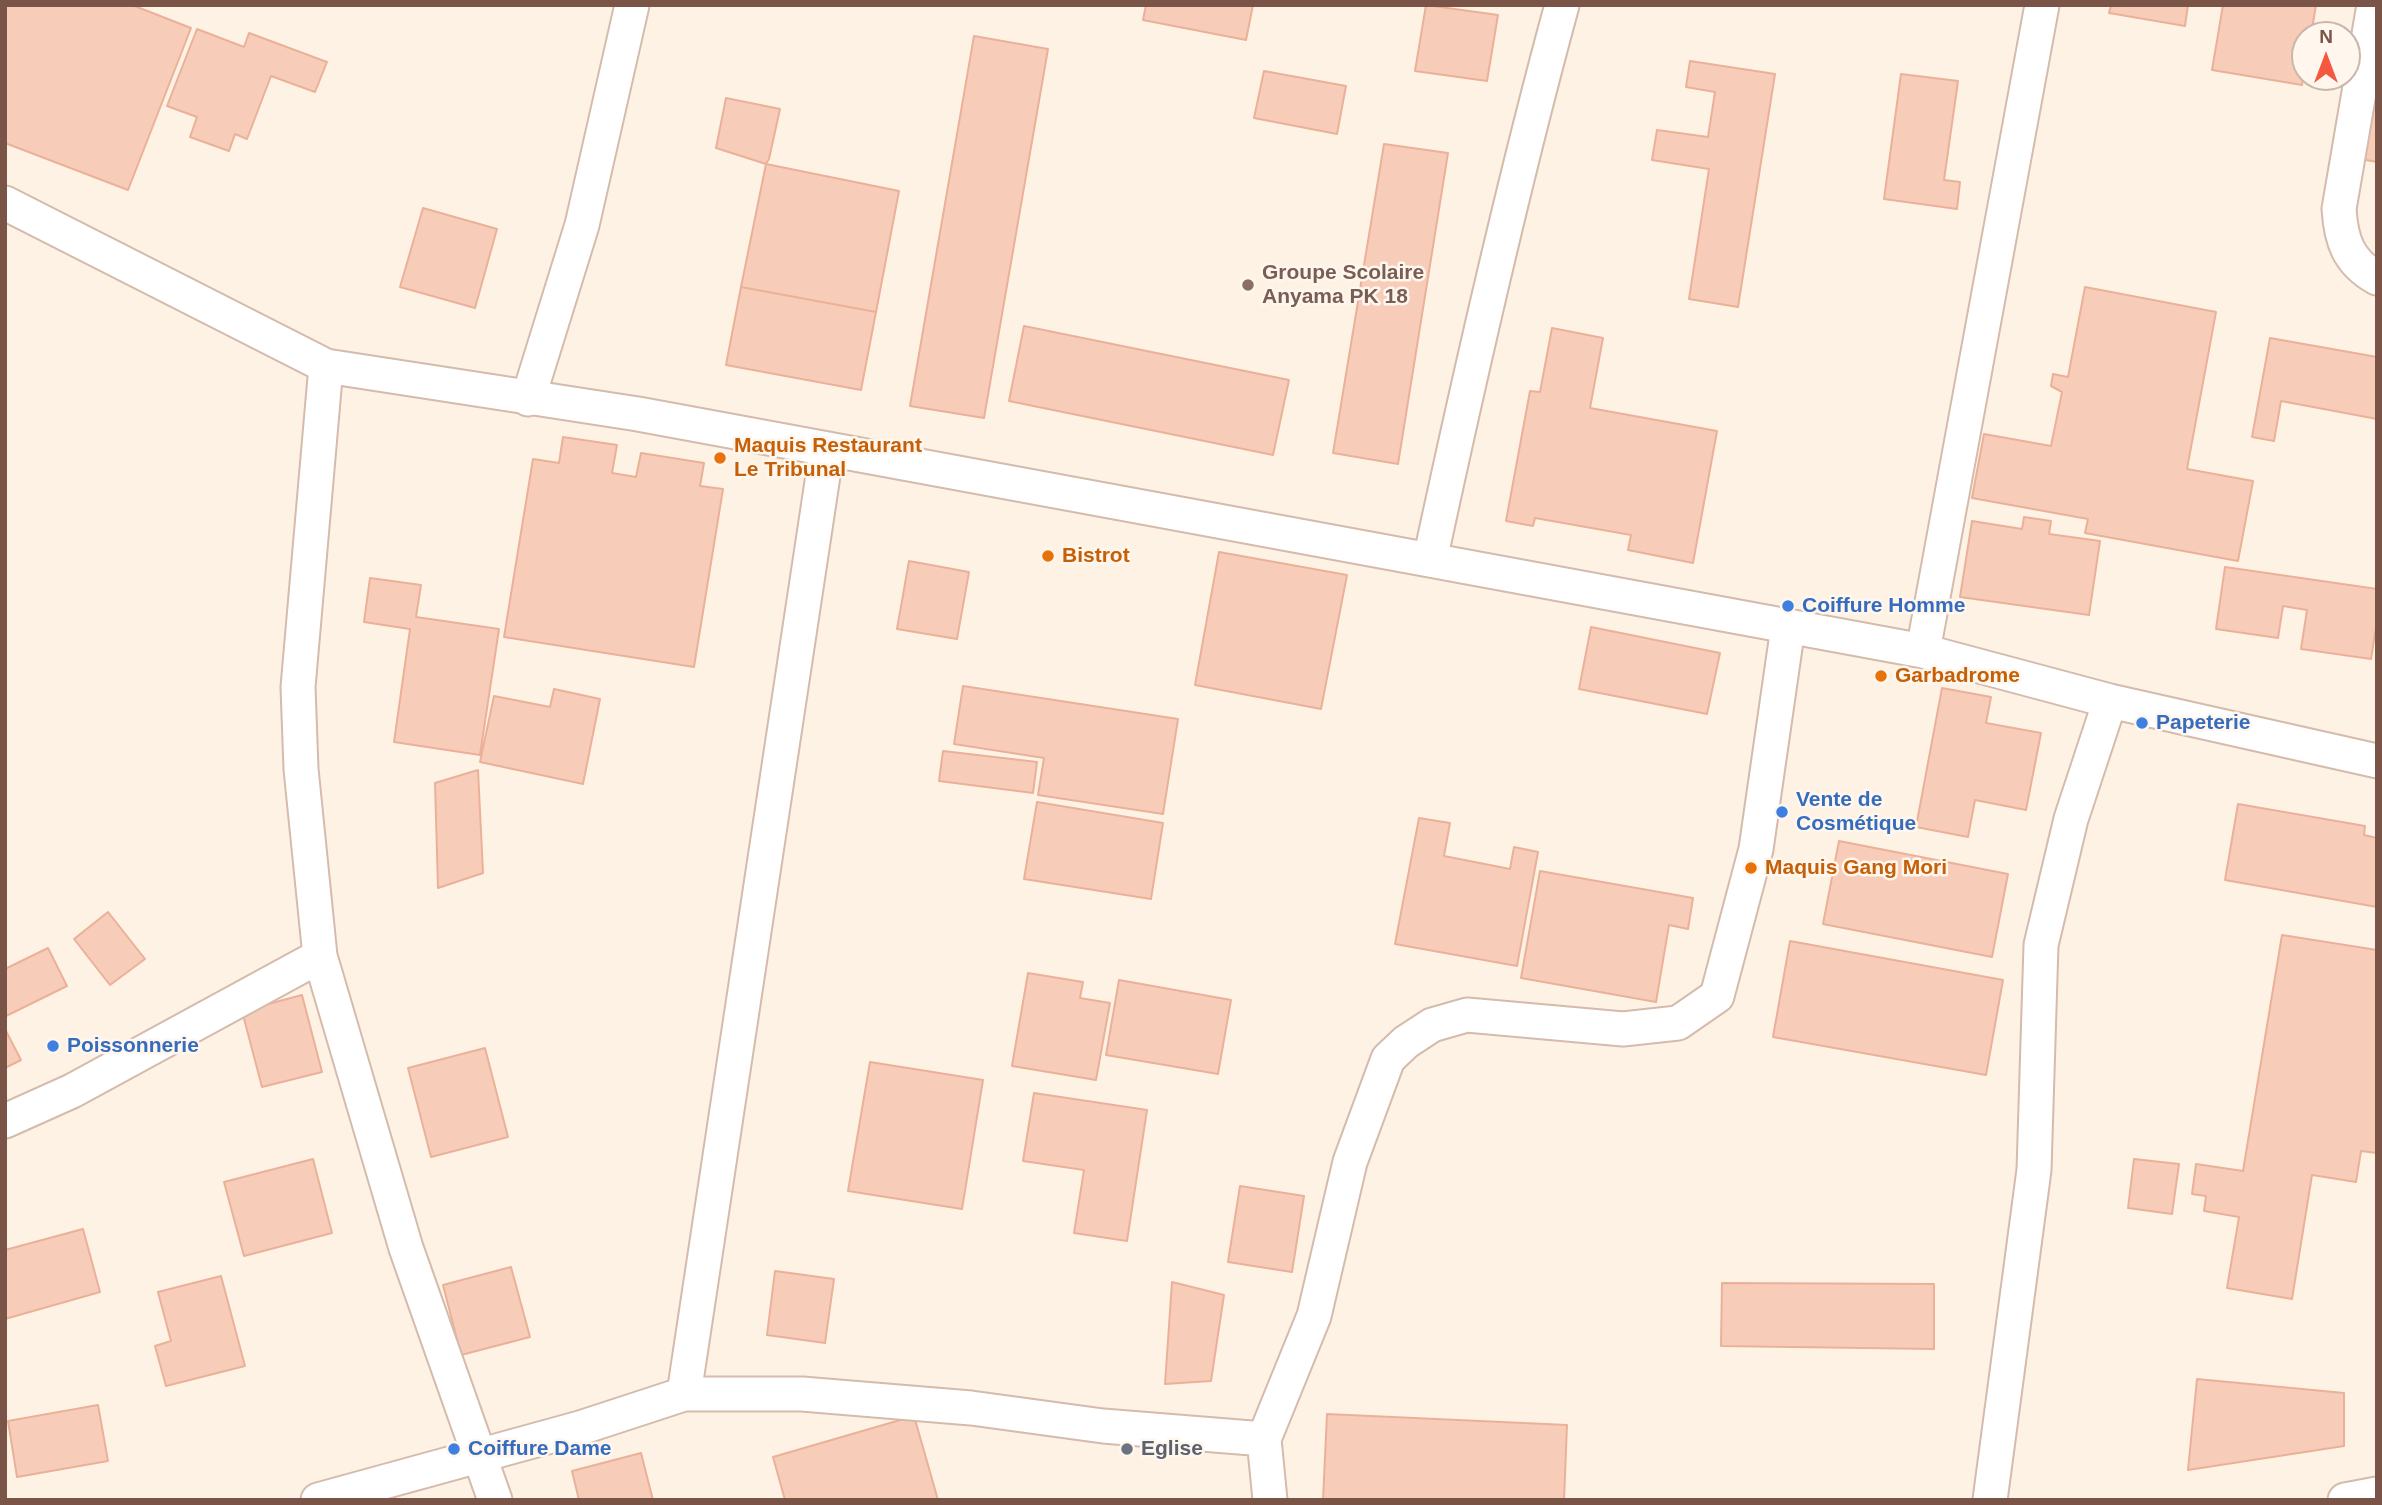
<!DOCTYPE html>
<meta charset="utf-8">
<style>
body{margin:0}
#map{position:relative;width:2382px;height:1505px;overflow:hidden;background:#fef2e5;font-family:Arial,sans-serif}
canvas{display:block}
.frame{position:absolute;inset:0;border:7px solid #7a5547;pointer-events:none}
.north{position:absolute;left:2291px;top:21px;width:70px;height:70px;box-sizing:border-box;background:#fff6ed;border:2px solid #cab6ab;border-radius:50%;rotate:0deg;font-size:19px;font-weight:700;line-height:28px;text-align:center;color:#7a5547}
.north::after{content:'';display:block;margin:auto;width:24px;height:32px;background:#f4583e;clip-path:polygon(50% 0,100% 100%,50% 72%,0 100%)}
</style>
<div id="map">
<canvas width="2382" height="1505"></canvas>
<div class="frame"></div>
<div class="north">N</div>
</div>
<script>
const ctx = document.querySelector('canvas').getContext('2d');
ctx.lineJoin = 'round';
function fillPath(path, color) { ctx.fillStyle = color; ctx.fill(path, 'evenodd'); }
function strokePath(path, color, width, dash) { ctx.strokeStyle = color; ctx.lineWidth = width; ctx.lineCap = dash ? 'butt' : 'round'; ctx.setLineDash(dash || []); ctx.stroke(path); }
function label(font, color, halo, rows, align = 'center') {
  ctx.font = font + ' Arial,sans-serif'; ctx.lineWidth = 5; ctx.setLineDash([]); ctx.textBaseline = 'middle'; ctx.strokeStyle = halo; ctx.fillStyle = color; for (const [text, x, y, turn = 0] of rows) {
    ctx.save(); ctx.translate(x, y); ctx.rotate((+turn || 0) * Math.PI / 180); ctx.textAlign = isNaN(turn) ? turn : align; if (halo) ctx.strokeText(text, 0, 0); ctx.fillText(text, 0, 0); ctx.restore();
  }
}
const building = new Path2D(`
 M5,5h127l59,23 -63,162 -123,-47z
 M1146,5h107l-7,35 -103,-20z
 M1426,5l72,10 -11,66 -72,-10z
 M2111,5h77l-3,21 -76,-13z
 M2223,5h93l-5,30h-6v33l-3,17 -90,-15z
 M197,29l47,18 5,-14 78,29 -12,30 -44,-16 -24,63 -12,-5 -6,17 -39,-14 7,-20 -30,-11z
 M974,36l74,13 -64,369 -74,-12z
 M1690,61l85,13 -37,233 -49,-8 20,-130 -57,-9 5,-30 51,7 7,-45 -29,-5z
 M1264,71l82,15 -9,48 -83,-16z
 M1901,74l57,7 -14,99 16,2 -3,27 -73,-10z
 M2368,95l9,2v65l-22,-4z
 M726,98l54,11 -11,50 -3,5 -50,-16z
 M1384,144l64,9 -50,311 -65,-11z
 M766,164l133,27 -23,121 -135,-25z
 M423,208l74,21 -22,79 -75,-21z
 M741,287l135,25 -15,78 -135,-25z
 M2085,287l131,25 -29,157 66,12 -15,80 -153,-28 3,-14 -116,-21 12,-64 67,12 11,-54 -11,-6 2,-12 15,3z
 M1024,326l265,54 -16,75 -264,-54z
 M1552,328l51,10 -13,70 127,23 -24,132 -65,-13 3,-15 -96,-17 -2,8 -27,-5 24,-130 10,1z
 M2270,338l107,19v62l-96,-18 -7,40 -22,-4z
 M563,437l54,8 -5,28 24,4 5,-24 63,10 -4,23 23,3 -29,178 -190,-30 29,-178 26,4z
 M2024,517l27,4 -2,13 51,7 -11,74 -129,-18 12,-76 50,8z
 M1219,552l128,23 -26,134 -126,-24z
 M909,561l60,11 -12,67 -60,-10z
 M2225,567l152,22v32l-6,38 -70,-10 6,-39 -24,-4 -5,32 -62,-9z
 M370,578l51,7 -5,32 83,12 -19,126 -86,-13 16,-113 -46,-7z
 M1591,627l129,26 -13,61 -128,-25z
 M963,686l215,33 -15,95 -125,-19 6,-37 -90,-14z
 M1942,688l49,9 -5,26 55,10 -15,77 -51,-10 -7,37 -52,-10z
 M554,689l46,10 -17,85 -103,-22 14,-66 56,11z
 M943,751l94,11 -4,31 -94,-12z
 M478,770l5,103 -45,15 -3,-105z
 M1037,802l126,21 -12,76 -127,-20z
 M2238,804l127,22 -1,9 13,3v69l-152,-27z
 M1419,818l31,5 -6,33 66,13 4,-22 24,5 -21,114 -122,-22z
 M1839,841l169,33 -16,83 -169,-33z
 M1540,871l153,27 -5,31 -19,-4 -13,77 -135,-24z
 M108,912l37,47 -35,26 -36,-46z
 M2282,935l95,15v203l-16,-2 -5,31 -44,-7 -20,124 -65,-11 12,-71 -35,-6 2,-15 -14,-2 4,-30 47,7z
 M1790,941l213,39 -17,95 -213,-38z
 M48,948l19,38 -61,30 -1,-47z
 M1028,973l55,9 -3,16 30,5 -14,77 -84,-14z
 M1119,980l112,20 -13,74 -112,-19z
 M302,995l20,77 -60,15 -20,-76z
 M5,1029l16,31 -16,8z
 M485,1048l23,89 -77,20 -23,-89z
 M870,1062l113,18 -21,129 -114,-18z
 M1034,1093l113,17 -20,131 -53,-8 10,-63 -61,-9z
 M313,1159l19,74 -88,23 -20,-74z
 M2134,1159l45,5 -7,50 -44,-6z
 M1240,1186l64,10 -12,76 -64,-10z
 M83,1229l17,63 -95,27v-69z
 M511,1267l19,70 -69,18 -18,-70z
 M775,1271l59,8 -9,64 -58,-8z
 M221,1276l24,90 -79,20 -11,-40 16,-5 -13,-49z
 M1172,1282l52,13 -13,86 -46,3z
 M1722,1283l212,1v65l-213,-3z
 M2197,1379l147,14v53l-156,24z
 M98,1405l10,56 -91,16 -9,-56z
 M1327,1414l240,11 -3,75h-241z
 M914,1416l24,84h-153l-12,-43z
 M641,1453l12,47h-74l-7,-29z`);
fillPath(building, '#f7cdba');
strokePath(building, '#ebb198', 2);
const minor = new Path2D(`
 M2374,5l-35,204c2,31 9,53 38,69
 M5,203l321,163 312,48 1285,237 187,50 267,60
 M326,366l-28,321 3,82 19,187 86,292 89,252
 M528,399l54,-174 50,-220
 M1430,560c40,-186 82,-372 132,-555
 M1923,651l119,-646
 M5,1121l67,-30 248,-135
 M684,1394l143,-945
 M318,1500l262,-72 104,-34h118l169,14 132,18 161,13
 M1270,1500l-6,-61 50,-123 36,-154 38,-103 18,-17 26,-17 35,-10 156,14 55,-6 39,-27 39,-147 32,-222
 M1990,1500l44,-330 7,-225 30,-126 39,-118
 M2345,1500l32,-6`);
strokePath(minor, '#d4bbac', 37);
strokePath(minor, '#fff', 33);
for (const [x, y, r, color] of [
 [1248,285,7,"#8d6e63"],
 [720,458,7,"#e8710a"],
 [1048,556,7,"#e8710a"],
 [1788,606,7,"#3f7fe0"],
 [1881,676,7,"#e8710a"],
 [2142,723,7,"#3f7fe0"],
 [1782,812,7,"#3f7fe0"],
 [1751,868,7,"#e8710a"],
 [53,1046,7,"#3f7fe0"],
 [454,1449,7,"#3f7fe0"],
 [1127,1449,7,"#6b7280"]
]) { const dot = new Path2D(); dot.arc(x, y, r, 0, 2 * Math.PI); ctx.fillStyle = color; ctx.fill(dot); strokePath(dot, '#fff6ed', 2.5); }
label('bold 21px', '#785e54', '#fff6ed', [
 ["Groupe Scolaire",1262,273],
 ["Anyama PK 18",1262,297]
], 'left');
label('bold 21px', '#c56008', '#fff6ed', [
 ["Maquis Restaurant",734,446],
 ["Le Tribunal",734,470],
 ["Bistrot",1062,556],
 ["Garbadrome",1895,676],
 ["Maquis Gang Mori",1765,868]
], 'left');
label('bold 21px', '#366cbe', '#fff6ed', [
 ["Coiffure Homme",1802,606],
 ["Papeterie",2156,723],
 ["Vente de",1796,800],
 ["Cosmétique",1796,824],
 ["Poissonnerie",67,1046],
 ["Coiffure Dame",468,1449]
], 'left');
label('bold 21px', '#5b616d', '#fff6ed', [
 ["Eglise",1141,1449]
], 'left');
</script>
